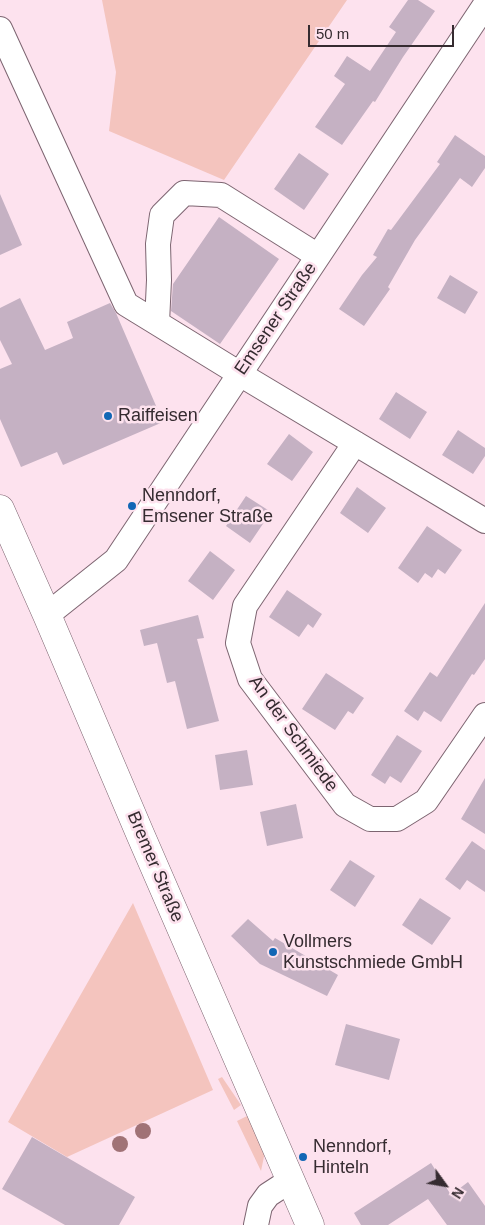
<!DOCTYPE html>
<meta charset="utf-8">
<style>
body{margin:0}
#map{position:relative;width:485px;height:1225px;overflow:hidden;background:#fde2ee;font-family:Helvetica,sans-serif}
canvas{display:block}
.north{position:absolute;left:420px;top:1160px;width:50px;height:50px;-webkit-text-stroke:4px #fde2ee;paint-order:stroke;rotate:122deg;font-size:14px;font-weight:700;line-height:20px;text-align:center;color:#352b30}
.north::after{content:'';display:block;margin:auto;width:18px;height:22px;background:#352b30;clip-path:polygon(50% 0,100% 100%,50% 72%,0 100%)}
.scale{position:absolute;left:308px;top:25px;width:146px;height:22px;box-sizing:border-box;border:2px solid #352b30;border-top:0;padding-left:6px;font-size:15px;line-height:18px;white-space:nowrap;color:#352b30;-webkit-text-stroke:4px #fde2ee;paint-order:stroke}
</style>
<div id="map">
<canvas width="485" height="1225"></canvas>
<div class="north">N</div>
<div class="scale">50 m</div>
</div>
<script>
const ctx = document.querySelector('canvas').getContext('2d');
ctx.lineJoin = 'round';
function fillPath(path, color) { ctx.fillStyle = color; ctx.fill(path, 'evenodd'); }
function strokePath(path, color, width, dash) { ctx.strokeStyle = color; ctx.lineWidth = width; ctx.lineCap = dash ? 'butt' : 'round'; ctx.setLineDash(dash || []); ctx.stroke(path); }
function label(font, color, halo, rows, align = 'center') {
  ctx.font = font + ' Helvetica,sans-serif'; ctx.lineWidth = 5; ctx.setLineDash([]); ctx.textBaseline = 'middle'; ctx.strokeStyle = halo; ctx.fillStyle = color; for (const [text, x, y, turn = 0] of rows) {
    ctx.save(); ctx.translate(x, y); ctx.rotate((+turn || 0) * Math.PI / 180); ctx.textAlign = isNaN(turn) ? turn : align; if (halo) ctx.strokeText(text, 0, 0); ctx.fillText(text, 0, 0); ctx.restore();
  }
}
fillPath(new Path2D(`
 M102,0h245l-123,180 -115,-49 7,-59z
 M133,903l80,187 -146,67 -59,-35z
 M222,1077l19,28 -7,5 -16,-31z
 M247,1116l18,36 -4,19 -24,-50z`), '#f4c4be');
fillPath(new Path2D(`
 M408,0h10l17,11 -32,46 -28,45 -2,-1 -31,44 -27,-18 30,-43 -11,-8 13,-20 23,15 26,-39 -7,-5z
 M455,135l30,21v12l-13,19 -12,-9 -45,62 -27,47 2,2 -26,37 -25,-17 23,-34 15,-18 -4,-2 15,-26 3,1 49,-66 -3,-2z
 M299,153l30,21 -25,36 -30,-21z
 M0,194l22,51 -22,10z
 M219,217l60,42 -59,85 -49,-33 2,-27z
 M450,275l28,17 -13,22 -28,-16z
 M20,298l25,52 28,-12 -6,-16 43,-19 6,10 47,109 -100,43 -6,-13 -36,15 -21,-48v-50l12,-5 -12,-24v-32z
 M396,392l31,20 -17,27 -31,-20z
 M458,430l27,18v8l-12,18 -31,-19z
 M289,434l24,18 -21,29 -25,-17z
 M357,487l29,21 -18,25 -28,-20z
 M246,496l25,16 -21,31 -24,-17z
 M427,526l35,24 -17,24 -7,-5 -6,9 -7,-5 -7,10 -20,-15z
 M210,551l25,19 -22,30 -25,-19z
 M287,590l35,24 -9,14 -5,-4 -9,13 -30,-20z
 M485,603v56l-11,16 -2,-1 -31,48 -17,-11 -6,10 -14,-10 26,-39 7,5z
 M198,615l6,23 -7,1 22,82 -32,8 -12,-48 -8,2 -10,-40 -13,3 -4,-16z
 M326,673l38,25 -11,16 -5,-3 -13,19 -33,-21z
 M397,735l25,16 -21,32 -11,-7 -5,8 -14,-9z
 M247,750l6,35 -33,5 -5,-35z
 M485,778v56l-24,-15z
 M296,804l7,34 -36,8 -7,-34z
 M472,841l13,9v42l-18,-12 -7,10 -15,-11z
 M350,860l25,16 -20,31 -25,-17z
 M420,898l31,20 -19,27 -30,-20z
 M248,919l25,22 2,-3 63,37 -11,21 -67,-32 -29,-28z
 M346,1024l54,15 -11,41 -54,-15z
 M32,1137l103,60 -16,28h-54l-63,-36z
 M431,1163l20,32 17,-13 17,24v19h-38l-19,-26 -40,26h-27l-7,-12z`), '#c5b1c3');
const minor = new Path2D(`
 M0,29l126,275 31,19
 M318,256l-97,-61 -37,-2 -22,22 -4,29 1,36 -2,43 96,59 232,139
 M355,443l-110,163 -7,37 12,36 95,126 25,14h27l29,-18 59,-86
 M47,615l69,-55 369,-555
 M256,1225l4,-19 8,-11 23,-15`);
const major = new Path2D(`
 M0,509l47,106 94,221 169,389`);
strokePath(minor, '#7d6571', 26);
strokePath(major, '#7d6571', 29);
strokePath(minor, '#fff', 24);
strokePath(major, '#fff', 28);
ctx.fillStyle = '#a07276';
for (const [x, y] of [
 [143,1131],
 [120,1144]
]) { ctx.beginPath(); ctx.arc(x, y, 8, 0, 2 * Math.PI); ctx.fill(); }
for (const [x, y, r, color] of [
 [108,416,5,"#1267b5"],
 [132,506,5,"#1267b5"],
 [273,952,5,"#1267b5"],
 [303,1157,5,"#1267b5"]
]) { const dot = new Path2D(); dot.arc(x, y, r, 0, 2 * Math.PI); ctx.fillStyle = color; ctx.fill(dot); strokePath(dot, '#fde2ee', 2); }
label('18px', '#352b30', '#fde2ee', [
 ["Emsener Straße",276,319,-56],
 ["An der Schmiede",293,734,54],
 ["Bremer Straße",155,867,67]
]);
label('18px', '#352b30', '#fde2ee', [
 ["Raiffeisen",118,416],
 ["Nenndorf,",142,496],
 ["Emsener Straße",142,517],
 ["Vollmers",283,942],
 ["Kunstschmiede GmbH",283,963],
 ["Nenndorf,",313,1147],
 ["Hinteln",313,1168]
], 'left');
</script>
